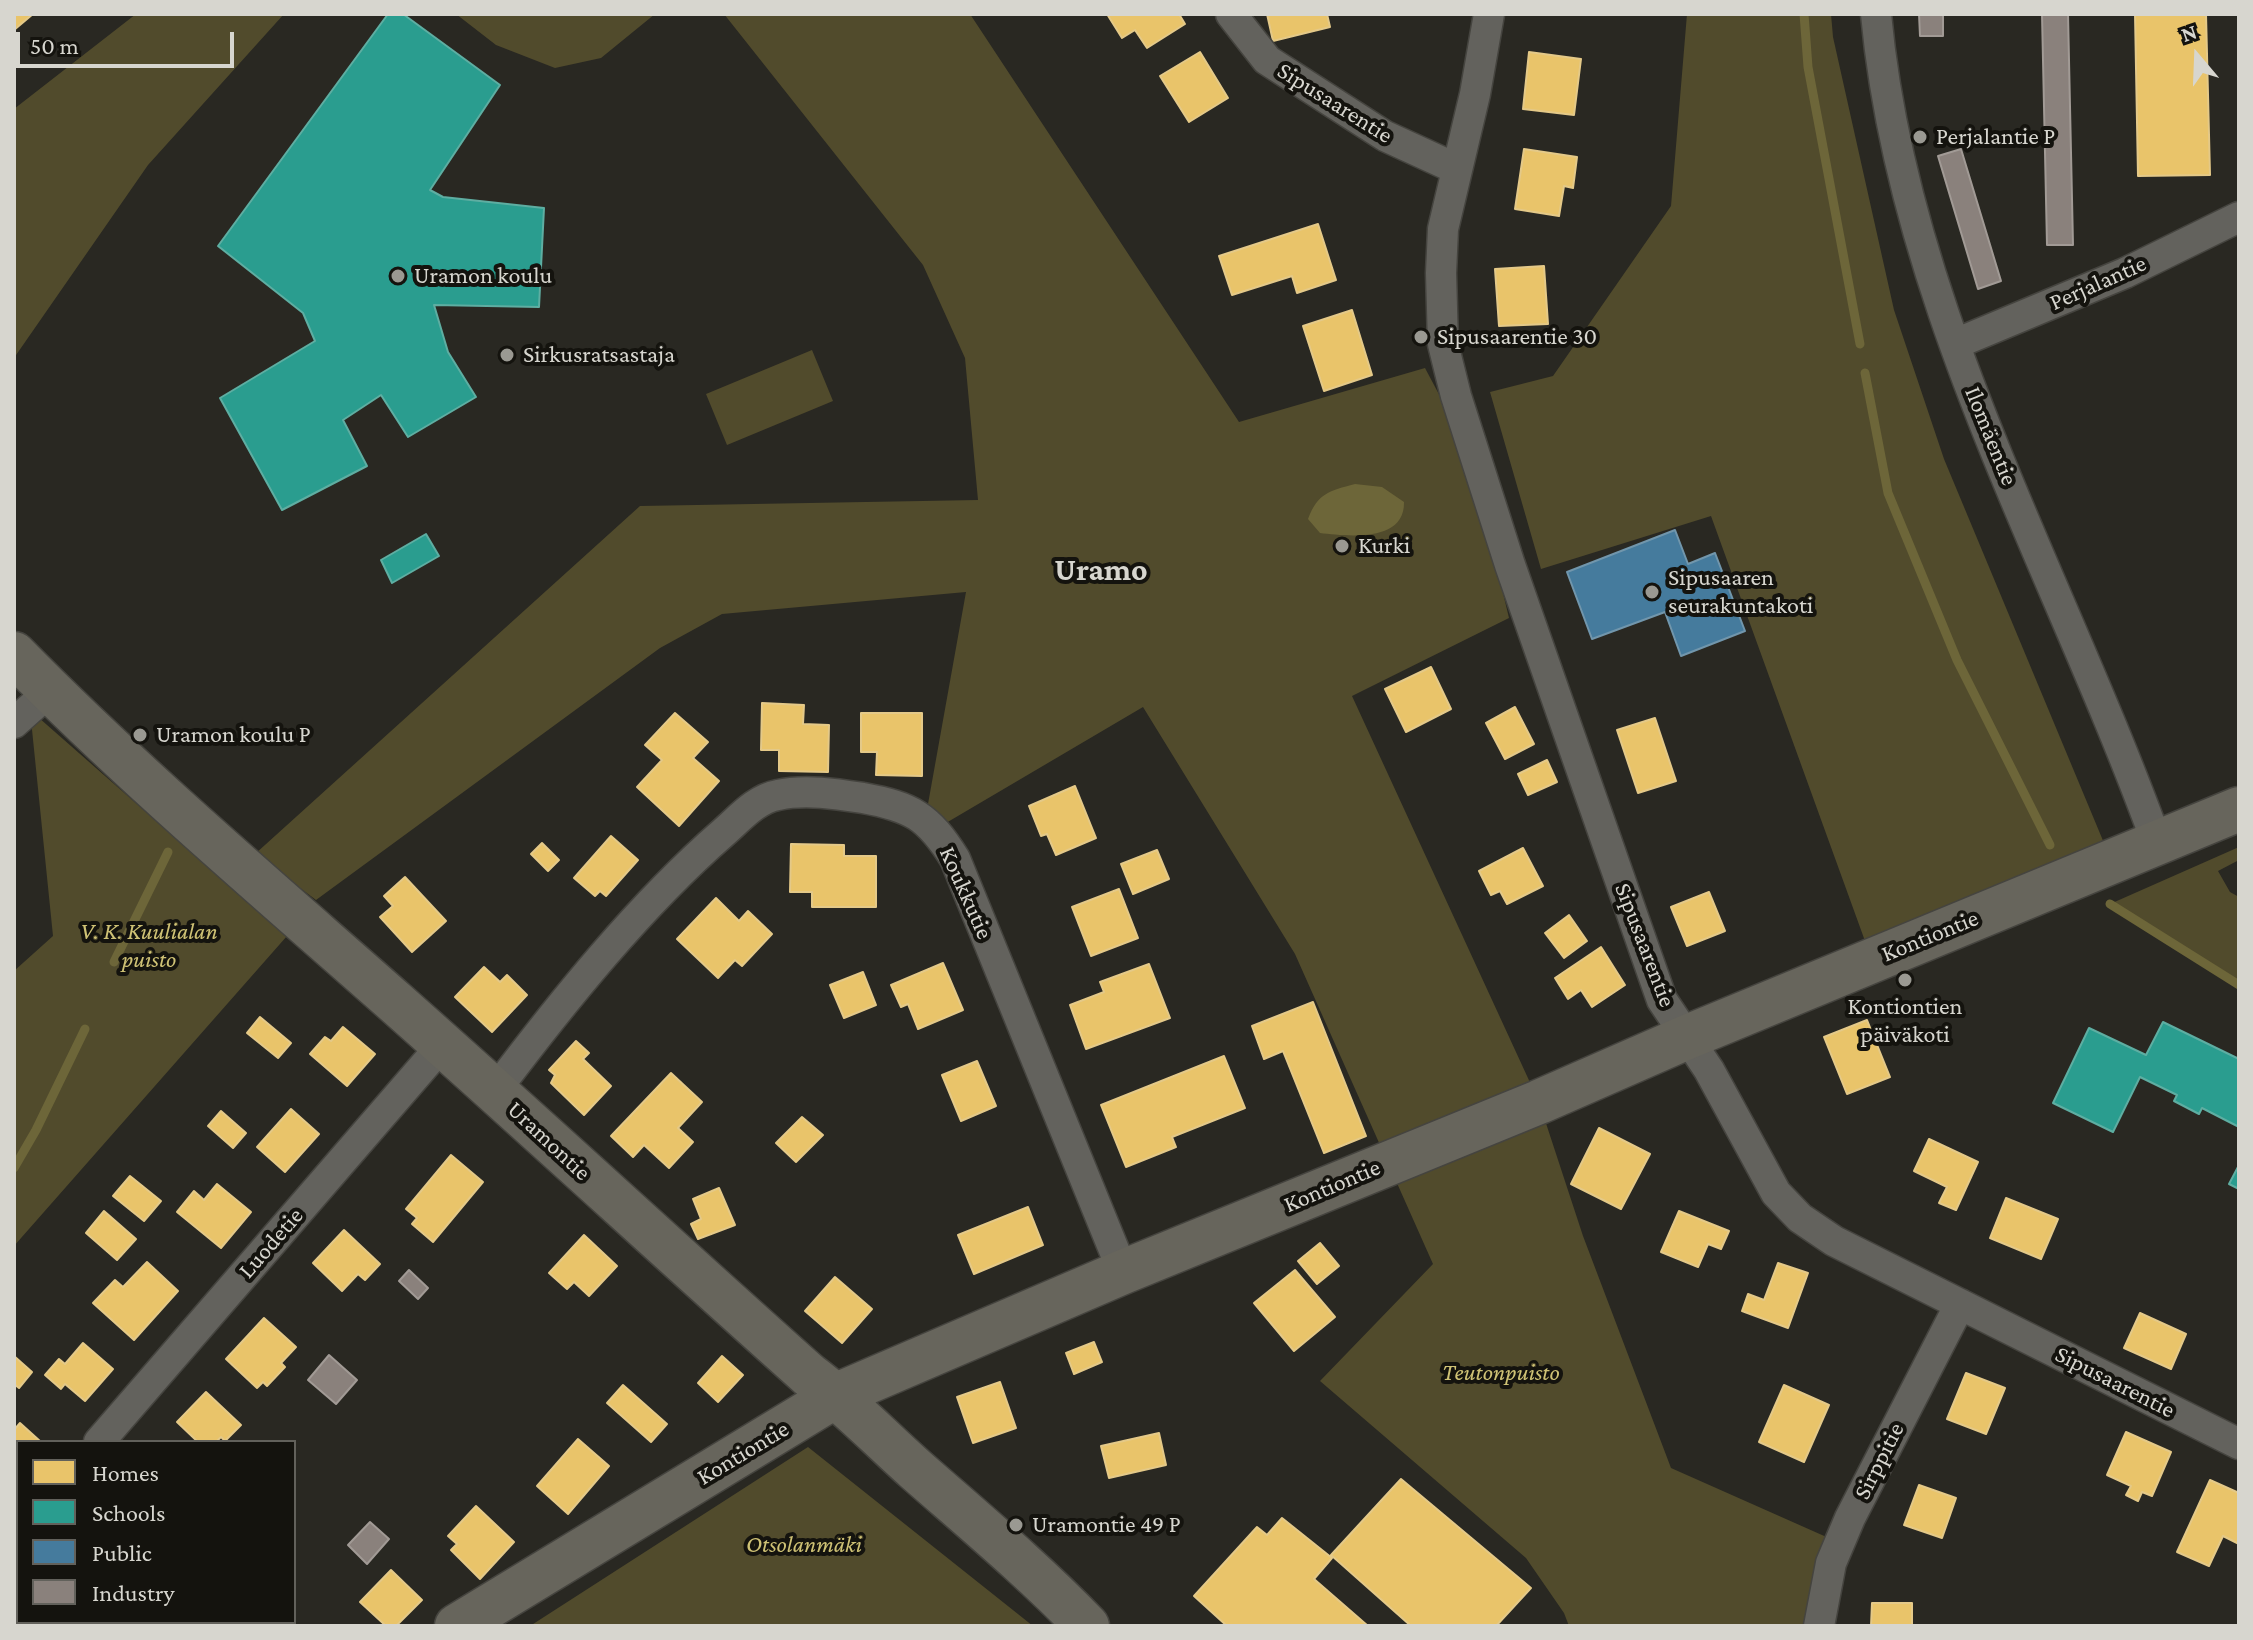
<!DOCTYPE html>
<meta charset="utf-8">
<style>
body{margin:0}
#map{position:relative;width:2253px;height:1640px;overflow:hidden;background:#292822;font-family:"Crimson Pro",serif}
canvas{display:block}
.frame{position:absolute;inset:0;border:16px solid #d7d6cf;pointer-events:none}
.legend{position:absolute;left:16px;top:1440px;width:280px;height:184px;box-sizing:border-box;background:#14130e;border:2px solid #62615b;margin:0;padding:10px 14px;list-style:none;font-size:24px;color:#d7d6cf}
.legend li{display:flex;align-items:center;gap:16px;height:40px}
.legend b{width:40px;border:2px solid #62615b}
.north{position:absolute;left:2157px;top:16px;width:80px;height:80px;-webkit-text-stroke:6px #14130e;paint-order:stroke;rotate:341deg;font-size:22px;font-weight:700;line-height:32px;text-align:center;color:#d7d6cf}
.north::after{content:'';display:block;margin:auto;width:28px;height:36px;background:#d7d6cf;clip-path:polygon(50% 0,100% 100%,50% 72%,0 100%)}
.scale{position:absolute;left:16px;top:32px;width:218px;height:36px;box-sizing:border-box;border:4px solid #d7d6cf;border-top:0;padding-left:10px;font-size:24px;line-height:28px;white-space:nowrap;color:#d7d6cf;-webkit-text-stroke:6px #14130e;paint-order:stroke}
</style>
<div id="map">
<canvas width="2253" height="1640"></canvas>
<div class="frame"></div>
<ul class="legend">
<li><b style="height:22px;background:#e9c46a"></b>Homes</li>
<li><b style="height:22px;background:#2a9d8f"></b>Schools</li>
<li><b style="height:22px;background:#457b9d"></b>Public</li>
<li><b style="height:22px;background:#8a817c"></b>Industry</li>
</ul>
<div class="north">N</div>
<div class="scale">50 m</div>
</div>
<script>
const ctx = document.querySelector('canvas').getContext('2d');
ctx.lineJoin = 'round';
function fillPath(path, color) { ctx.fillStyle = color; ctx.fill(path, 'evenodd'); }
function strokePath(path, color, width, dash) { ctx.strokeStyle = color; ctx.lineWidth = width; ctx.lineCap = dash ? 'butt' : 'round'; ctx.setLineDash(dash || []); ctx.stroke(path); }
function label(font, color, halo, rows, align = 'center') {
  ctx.font = font + ' "Crimson Pro",serif'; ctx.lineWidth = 8; ctx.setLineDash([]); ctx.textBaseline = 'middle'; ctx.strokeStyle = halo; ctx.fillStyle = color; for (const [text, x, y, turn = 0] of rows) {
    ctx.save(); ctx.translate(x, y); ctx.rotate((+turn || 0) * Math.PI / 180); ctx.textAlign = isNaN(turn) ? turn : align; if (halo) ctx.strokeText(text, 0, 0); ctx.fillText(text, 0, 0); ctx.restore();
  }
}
fillPath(new Path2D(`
 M136,14h148l-136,151 -134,193v-249z
 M456,14h199l-54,44 -46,10 -59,-23z
 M724,14h246l269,408 186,-54 17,32 56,172 11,46 -157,78 187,406 44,134 88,232 169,75 -21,83h-250l-5,-13 -38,-55 -206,-177 113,-117 -138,-310 -152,-247 -197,116 -18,-19 38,-212 -244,22 -62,34 -344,252 -61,-46 385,-348 338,-6 -13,-142 -42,-93z
 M1687,14h144l2,23 61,273 50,149 160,384 -239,98 -154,-425 -170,53 -51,-177 63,-16 118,-170z
 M812,350l21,51 -106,44 -21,-51z
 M30,710l257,226 -273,310v-275l39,-35z
 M2239,847v13l-21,11 12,21 9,5v88l-129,-81z
 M808,1447l225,179h-503z`), '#514b2c');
fillPath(new Path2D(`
 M1355,484l27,3 22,15c1,41 -57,34 -84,31l-12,-14c10,-26 21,-28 47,-35z`), '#6d6639');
const homes = new Path2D(`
 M14,14h19l-19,16z
 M1107,14h72l6,10 -38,24 -12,-18 -13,8z
 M1267,14h60l3,13 -57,14z
 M2135,14h71l4,161 -72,1z
 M1200,52l28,46 -39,24 -29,-46z
 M1529,52l52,7 -7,56 -51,-6z
 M1524,149l53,8 -4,31 -9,-2 -5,30 -44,-7z
 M1318,224l18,56 -39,13 -5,-17 -60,19 -13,-39z
 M1544,266l4,58 -49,2 -4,-57z
 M1352,310l20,65 -48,16 -21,-65z
 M1431,667l20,42 -45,23 -21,-43z
 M762,703l42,2 -1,19 26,1 -1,47 -49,-1v-21h-18z
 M1515,707l19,37 -29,15 -19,-36z
 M675,713l33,29 -15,16 26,23 -40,45 -42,-39 25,-27 -17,-15z
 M861,713h61v63l-46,-1 1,-23h-16z
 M1655,718l21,63 -38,12 -21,-63z
 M1547,760l10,22 -29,13 -10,-21z
 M1075,786l21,52 -40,17 -9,-21 -6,2 -12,-30z
 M611,836l27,24 -32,36 -6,-5 -5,5 -21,-18z
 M542,843l17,17 -11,11 -17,-17z
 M791,844l53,1v11h32v51h-64v-15h-22z
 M1523,848l20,38 -36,18 -7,-13 -9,4 -12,-24z
 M1157,850l12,29 -36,15 -12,-30z
 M405,877l41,44 -34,31 -32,-35 13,-11 -9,-10z
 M1119,889l19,49 -47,18 -19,-49z
 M1709,892l16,39 -38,15 -16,-39z
 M716,898l23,23 9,-10 24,23 -30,32 -7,-6 -17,18 -41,-39z
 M1569,915l18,26 -23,17 -19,-25z
 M1601,947l24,38 -33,22 -11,-17 -13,9 -13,-21z
 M943,963l20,47 -45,19 -10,-25 -7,3 -10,-22z
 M1149,964l21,54 -84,31 -16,-44 34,-13 -4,-10z
 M484,967l16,15 7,-7 20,20 -35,37 -37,-35z
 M863,972l13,33 -32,13 -14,-33z
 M1313,1002l53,134 -42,17 -41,-102 -19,8 -12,-33z
 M260,1017l31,26 -13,15 -31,-25z
 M1867,1020l23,57 -43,17 -23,-57z
 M343,1027l32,27 -28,32 -37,-32 15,-17 6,4z
 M576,1041l13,12 -6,6 28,27 -27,29 -33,-32 4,-8 -6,-5z
 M1224,1056l21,52 -73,29 4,10 -50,20 -25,-62z
 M977,1061l19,45 -35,15 -19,-46z
 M671,1073l31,29 -24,26 15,14 -24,26 -25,-23 -11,12 -22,-21z
 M291,1109l28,25 -34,38 -28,-25z
 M221,1111l25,22 -13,15 -25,-22z
 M802,1117l21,18 -27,27 -20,-19z
 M1599,1128l51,26 -29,55 -50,-25z
 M1929,1139l49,23 -22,48 -17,-7 8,-16 -33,-16z
 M451,1155l32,27 -50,60 -21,-18 5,-6 -11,-9z
 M130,1176l31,25 -17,20 -31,-25z
 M217,1184l34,28 -30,36 -44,-36 17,-21 10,9z
 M719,1188l16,37 -37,14 -7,-15 10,-5 -8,-20z
 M2006,1198l52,21 -17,40 -51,-21z
 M1028,1207l15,38 -69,29 -16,-39z
 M104,1211l32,28 -19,21 -31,-27z
 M1679,1211l50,20 -8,18 -13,-5 -10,23 -37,-15z
 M344,1230l36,34 -15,16 -7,-6 -16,17 -29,-28z
 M584,1235l33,31 -28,30 -15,-14 -7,7 -18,-16z
 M1320,1243l19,23 -22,18 -19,-23z
 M147,1262l31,29 -44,49 -41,-37 22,-23 8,7z
 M1778,1263l30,10 -20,55 -46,-17 6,-17 16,6z
 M1295,1270l40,47 -41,34 -40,-48z
 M835,1277l37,32 -30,34 -37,-32z
 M2140,1313l46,21 -15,35 -47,-21z
 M264,1318l32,29 -15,16 4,4 -18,19 -4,-4 -6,6 -31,-29z
 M1094,1342l8,20 -28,12 -8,-21z
 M83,1343l30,26 -28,32 -20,-17 -4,5 -16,-14 14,-16 6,5z
 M14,1356l18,16 -13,16 -5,-4z
 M722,1356l21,19 -25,27 -20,-19z
 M1966,1373l39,15 -19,46 -39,-15z
 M1000,1382l16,46 -43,15 -16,-46z
 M623,1385l44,39 -16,18 -44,-39z
 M1784,1385l45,20 -25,57 -45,-20z
 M206,1392l35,33 -16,16 -4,-4 -5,5h-18l-21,-20z
 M20,1423l21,19h-23v50l-4,-4v-58z
 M2126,1432l45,20 -19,44 -10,-4 -4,9 -12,-6 5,-9 -24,-11z
 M1159,1433l7,32 -57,13 -8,-32z
 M578,1439l31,27 -41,48 -31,-28z
 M1401,1479l130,109 -35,38h-85l-80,-71z
 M2210,1480l29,13v51l-16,-8 -14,30 -32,-14z
 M1919,1485l37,13 -14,40 -38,-13z
 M476,1506l38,36 -34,37 -29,-29 6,-6 -9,-8z
 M1282,1518l50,40 -18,21 54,47h-141l-33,-30 63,-69 10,8z
 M391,1570l31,30 -26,26h-10l-26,-24z
 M1872,1603h40v23h-41z`);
fillPath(homes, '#e9c46a');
strokePath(homes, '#e4c988', 2);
const schools = new Path2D(`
 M388,14h15l97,71 -70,105 13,7 101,11 -5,99 -105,-2 14,47 28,45 -68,40 -27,-42 -38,25 24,46 -85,44 -62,-112 95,-57 -12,-28 -85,-67z
 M426,534l13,22 -47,27 -11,-23z
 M2163,1022l76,37v68l-37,-19 -3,6 -25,-13 3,-6 -37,-18 -27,55 -60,-29 36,-75 57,27z
 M2239,1165v24l-10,-5z`);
fillPath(schools, '#2a9d8f');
strokePath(schools, '#5eaea2', 2);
const public = new Path2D(`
 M1675,530l13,34 27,-11 30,78 -64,25 -16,-44 -73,27 -25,-67z`);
fillPath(public, '#457b9d');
strokePath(public, '#7196ac', 2);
const industry = new Path2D(`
 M1919,14h24v22h-23z
 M2042,14h26l5,231h-26z
 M1961,149l40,132 -23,8 -40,-133z
 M409,1270l19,18 -10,11 -19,-18z
 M329,1355l28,25 -21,24 -28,-24z
 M370,1522l19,17 -22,25 -19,-19z`);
fillPath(industry, '#8a817c');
strokePath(industry, '#a19a95', 2);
strokePath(new Path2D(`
 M1804,14l4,53 52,277
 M1865,373l23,120 69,167 93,185
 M2110,904l129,81
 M114,962l54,-110
 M14,1168l22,-38 49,-101`), '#6d6639', 9);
const street = new Path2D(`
 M1231,14l36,46 118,76 72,33
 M1489,14l-14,80 -32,135 -2,44 2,71 13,52 54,169 152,435 47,70 67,123 24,25 34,23 405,203
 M1876,14c27,294 182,556 281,829
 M1955,344l170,-71 114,-56
 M14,723l36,-32
 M495,1091c67,-89 145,-186 229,-259 16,-14 32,-33 54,-37 27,-6 59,-1 85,3 49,9 65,18 92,61l168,413
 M99,1442l344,-398
 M14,1541l4,-5
 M1819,1626l12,-63 19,-45 110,-214`);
const secondary = new Path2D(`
 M14,654c120,122 252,234 381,348 139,123 275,249 414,373 38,28 70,62 106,94 58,51 118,101 172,157
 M457,1626l380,-231 286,-123 416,-170 146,-64 554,-229`);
strokePath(street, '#45443f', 33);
strokePath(secondary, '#45443f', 47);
strokePath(street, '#63625d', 30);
strokePath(secondary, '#67655c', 44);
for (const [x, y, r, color] of [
 [1920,137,8,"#9a9992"],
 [398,276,8,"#9a9992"],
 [1421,337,8,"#9a9992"],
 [507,355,8,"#9a9992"],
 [1342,546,8,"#9a9992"],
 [1652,592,8,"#9a9992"],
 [140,735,8,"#9a9992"],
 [1905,980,8,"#9a9992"],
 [1016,1525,8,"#9a9992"]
]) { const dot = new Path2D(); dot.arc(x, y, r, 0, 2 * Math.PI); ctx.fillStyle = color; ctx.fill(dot); strokePath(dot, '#14130e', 3); }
label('24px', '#d7d6cf', '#14130e', [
 ["Sipusaarentie",1335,103,32],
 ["Perjalantie",2098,283,-24],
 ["Ilomäentie",1991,436,68],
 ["Koukkutie",966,893,66],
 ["Kontiontie",1930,936,-22],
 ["Sipusaarentie",1645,945,69],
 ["Uramontie",549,1141,43],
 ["Kontiontie",1332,1186,-23],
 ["Luodetie",271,1243,-49],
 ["Sipusaarentie",2115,1382,27],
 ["Kontiontie",743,1453,-31],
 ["Sirppitie",1879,1461,-63]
]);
label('24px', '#d7d6cf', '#14130e', [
 ["Perjalantie P",1936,137],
 ["Uramon koulu",414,276],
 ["Sipusaarentie 30",1437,337],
 ["Sirkusratsastaja",523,355],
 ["Kurki",1358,546],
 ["Sipusaaren",1668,578],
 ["seurakuntakoti",1668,606],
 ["Uramon koulu P",156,735],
 ["Kontiontien",1905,1007,"center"],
 ["päiväkoti",1905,1035,"center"],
 ["Uramontie 49 P",1032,1525]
], 'left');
label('italic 24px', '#cfc275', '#14130e', [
 ["V. K. Kuulialan",149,932],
 ["puisto",149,960],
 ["Teutonpuisto",1501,1373],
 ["Otsolanmäki",804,1545]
]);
label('bold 32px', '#d7d6cf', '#14130e', [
 ["Uramo",1101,570]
]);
</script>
